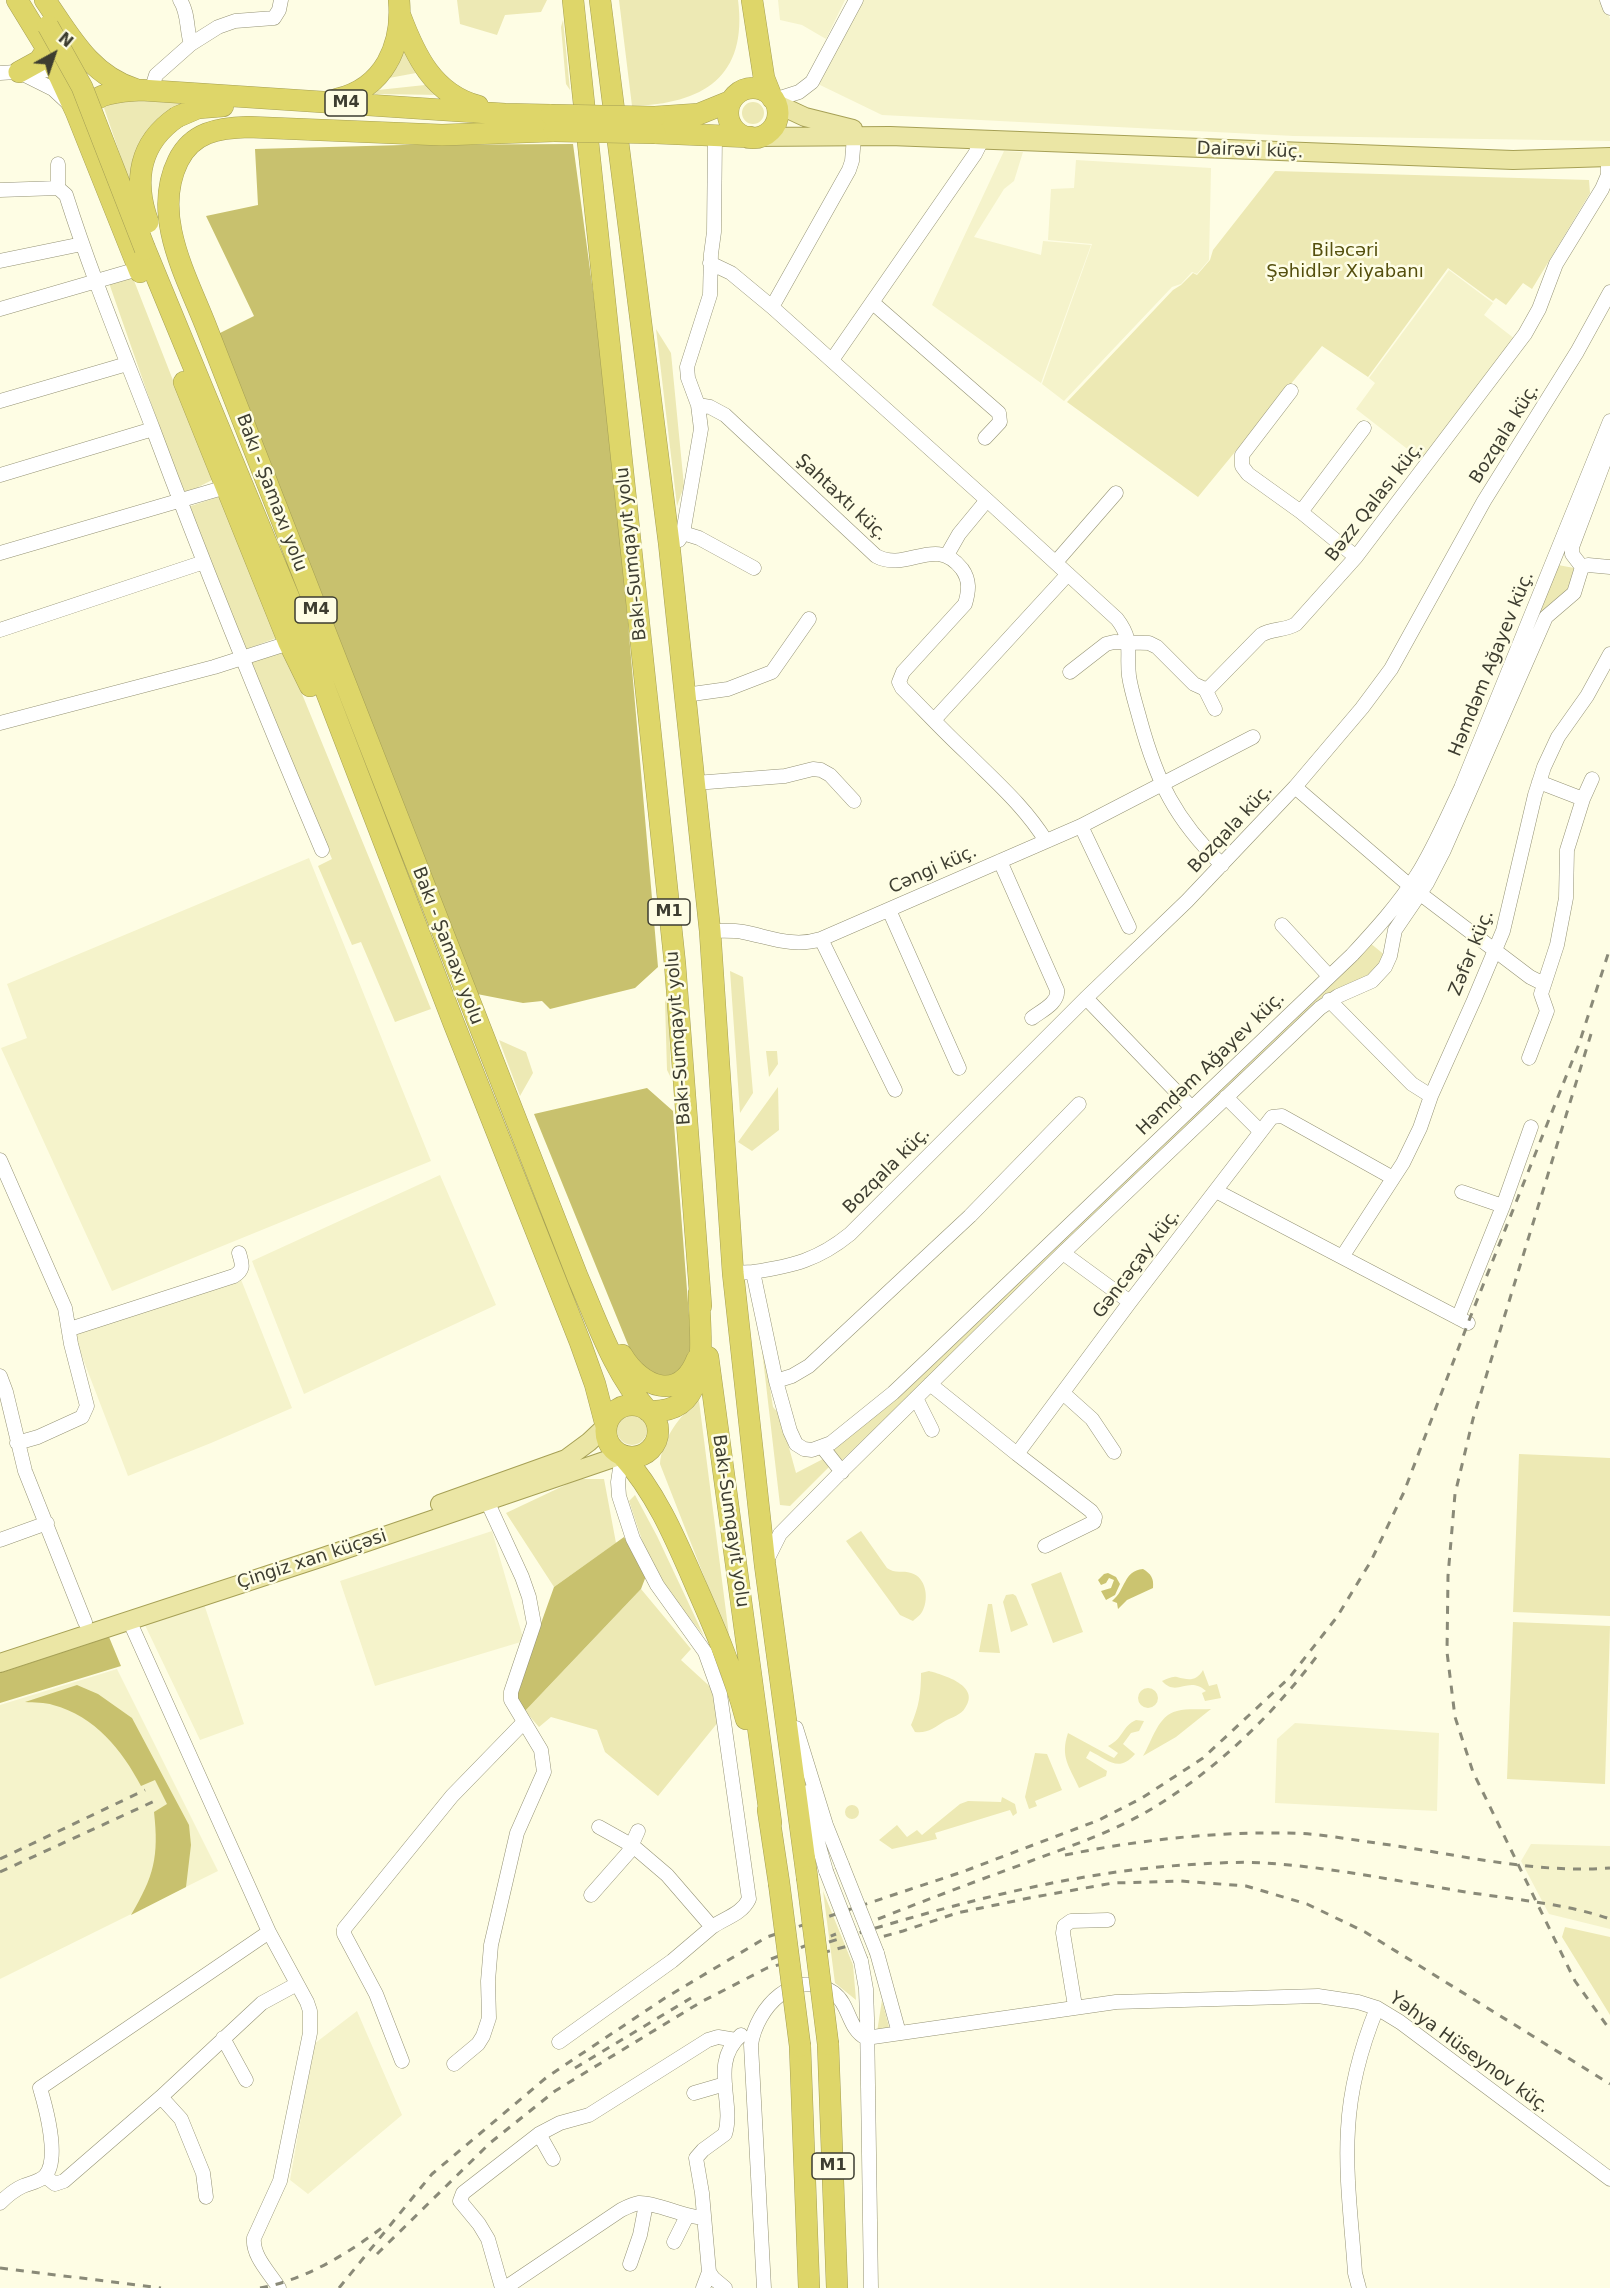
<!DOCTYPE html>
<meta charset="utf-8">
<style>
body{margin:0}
#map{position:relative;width:1610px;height:2288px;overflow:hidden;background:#fefde4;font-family:"DejaVu Sans",sans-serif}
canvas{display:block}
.north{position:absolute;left:24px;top:24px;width:60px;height:60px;-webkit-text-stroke:4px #fefde4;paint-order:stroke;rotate:40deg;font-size:16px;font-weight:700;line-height:24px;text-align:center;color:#3d3d30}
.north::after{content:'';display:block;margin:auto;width:21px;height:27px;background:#3d3d30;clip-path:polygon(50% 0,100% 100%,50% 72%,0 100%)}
</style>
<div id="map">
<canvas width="1610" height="2288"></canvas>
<div class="north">N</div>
</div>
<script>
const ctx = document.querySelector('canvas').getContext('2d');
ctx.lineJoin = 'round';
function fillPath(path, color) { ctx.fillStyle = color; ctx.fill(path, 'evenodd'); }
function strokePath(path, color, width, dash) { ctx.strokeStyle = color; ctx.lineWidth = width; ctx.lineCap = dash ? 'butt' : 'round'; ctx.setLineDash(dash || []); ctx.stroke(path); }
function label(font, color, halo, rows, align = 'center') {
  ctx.font = font + ' "DejaVu Sans",sans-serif'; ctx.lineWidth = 5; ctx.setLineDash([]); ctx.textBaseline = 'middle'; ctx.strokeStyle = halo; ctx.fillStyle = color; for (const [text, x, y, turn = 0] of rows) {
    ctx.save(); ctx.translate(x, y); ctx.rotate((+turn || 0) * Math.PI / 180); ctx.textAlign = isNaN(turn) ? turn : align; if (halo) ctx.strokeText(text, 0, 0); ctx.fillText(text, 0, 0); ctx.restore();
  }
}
fillPath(new Path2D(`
 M778,0h67l-19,39 -24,-14 -22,-5z
 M860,0h742l8,19v122l-316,-5 -412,-21 -64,-31z
 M1004,151l19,1 -9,29 -10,8 -30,48 67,18 2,-14 48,4 -50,138 -109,-78z
 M1076,160l135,8 -2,92 -12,14 -5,-2 -11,12 -9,3 -108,114 -22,-17 50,-140 -44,-4 3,-51 23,-1z
 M1449,270l44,33 -9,12 31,24 -91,123 -68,-53 19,-26 -6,-5z
 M309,858l122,303 -319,130 -111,-243 26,-10 -20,-54z
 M440,1175l56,130 -192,89 -52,-133z
 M240,1277l52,131 -81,35 -83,33 -55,-143z
 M492,1531l32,110 -149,45 -35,-105z
 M203,1601l41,123 -44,16 -57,-119z
 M117,1669l101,202 -218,108v-274z
 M1295,1723l144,10 -2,78 -162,-8 2,-64z
 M1531,1844l79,2v83l-61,-15 -28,-53z
 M357,2011l45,104 -94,79 -18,-14 24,-136z`), '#f5f3cb');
fillPath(new Path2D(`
 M457,0h90l-6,12 -36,3 -8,20 -37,-11z
 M619,0h119c10,77 -35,104 -106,106z
 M563,20l7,70 -4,-6 -5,-57z
 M403,35l13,38 -27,5 9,-12z
 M425,85l17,10 -69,-1 5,-4z
 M126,100l73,1 -28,13 -36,84 -32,-93z
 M742 113a11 11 0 1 1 22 0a11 11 0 1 1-22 0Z
 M1275,171l314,9 1,13 -58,96 -9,-6 -17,22 -10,-7 -3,3 -45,-33 -80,109 -46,-31 -124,151 -131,-95 106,-112 8,-5 12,-12 4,2 13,-15 3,-10z
 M133,278l79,202 -29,15 -74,-212z
 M656,329l15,24 13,133 -7,20z
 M221,496l58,141 -35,13 -56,-143z
 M1558,565l16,3 -3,20c-9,8 -19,13 -27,23l-118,257z
 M284,650l147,359 -36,13 -34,-80 -9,3 -34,-79 14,-7 -82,-196z
 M1370,943l16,13 -15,20 -58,31 -474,456 -9,-13z
 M730,971l13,6 10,116 -13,20z
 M668,995l3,83 -4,-8 -2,-68z
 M499,1040l27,12 7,21 -13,23z
 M766,1051h11l1,13 -9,13z
 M778,1087l1,43 -27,21 -14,-9z
 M757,1307l16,100 7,8 16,58 27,-14 6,8 -39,39 -10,-1z
 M699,1401l31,242 -70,-179c1,-22 20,-51 39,-63z
 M617 1430a15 15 0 1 1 30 0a15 15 0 1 1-30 0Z
 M1519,1454l91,4v158l-97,-4z
 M578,1479h26l12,64 -62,44 -48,-74z
 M635,1495l22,41 47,100 -36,-45 -24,-45 -15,-45z
 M861,1531l26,37c8,6 16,2 24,5 15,4 18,25 12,37 -2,5 -7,8 -10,11l-13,-6 -54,-74z
 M1061,1572l22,60 -30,11 -22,-59z
 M641,1589l50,60 -10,11 36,33 2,28 -61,75 -53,-44 -8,-22 -46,-13 -12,10 -14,-16z
 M1013,1594l3,2 12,29 -17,7 -8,-30 3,-7z
 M988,1604h4l8,49 -21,-1z
 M1513,1622l97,4 -5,158 -98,-5z
 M1203,1670l6,16 8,-2 4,14 -16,3 -3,-8 4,-2c-18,-16 -29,7 -44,-10 5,-2 10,-5 15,-4 11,3 19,5 26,-7z
 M929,1671c15,4 52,15 36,37 -3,6 -14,10 -20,13 -10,6 -18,13 -30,11l-4,-7c8,-18 10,-32 10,-52z
 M1138 1698a10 10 0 1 1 20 0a10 10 0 1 1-20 0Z
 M1211,1709l-35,28 -33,19c9,-15 15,-41 34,-45 11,-3 23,-1 34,-2z
 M1136,1720l8,1 -5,10 -8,2 -8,11 12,10c-16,19 -27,6 -45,-3l-4,7 21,13 -1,5 -27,12c-10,-22 -19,-31 -11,-55l46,25 4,-5 -10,-7c16,-8 14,-20 28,-26z
 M1035,1753l12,1 15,36 -27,11 2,5 -8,3 -4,-12z
 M1002,1797l13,7 2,9 -4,3 -3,-6 -75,23 2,6 -45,10 -13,-9 18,-15 10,12 10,-7 5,5 38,-31 8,-3 33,1z
 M845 1812a7 7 0 1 1 14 0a7 7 0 1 1-14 0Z
 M823,1891l30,74 3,35 -21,-17z
 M1565,1927l45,10v78l-48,-78z
 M882,2000l8,31 -13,1z`), '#ede9b4');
fillPath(new Path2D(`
 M573,144l37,273 48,550 -23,21 -85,21 -8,-8 -19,2 -46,-9 -261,-659 38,-19 -48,-100 52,-11 -3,-56 148,-4z
 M647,1088l26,23 19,243 -3,12 -28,14 -28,-23 -99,-243z
 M624,1537l22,39 -5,13 -116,122 -10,-15 39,-109z
 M109,1637l12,29 -121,37v-30z
 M77,1685l21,9 34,24 57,107 2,20 -5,42 -55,28c23,-39 28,-58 23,-103l13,-8 -12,-24 -14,6c-19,-36 -46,-70 -88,-81 -8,-3 -19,-2 -28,-3z`), '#c8c16e');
fillPath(new Path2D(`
 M1143,1569c8,5 11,9 10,19l-26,12 -9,9 -1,-6 -5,-2c14,-11 11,-30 31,-32z
 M1108,1573l8,4 4,7 -5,11 -9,5 -5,-9 10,-3 3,-8 -5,-2 -3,5 -5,2 -3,-5 6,-6z`), '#cbc470');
const minor = new Path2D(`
 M1607,0l3,8
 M191,44l27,-17 17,-6 39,-3 5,-8 2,-10
 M0,73l64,-4
 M21,73l32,16 15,14
 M151,91l5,-16 35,-31c-5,-15 -2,-30 -11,-44
 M774,100l25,-8 13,-10 44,-82
 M715,136l-1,96 -3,22 -1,41 -23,72 1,11 10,27 12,2 15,8 151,141c31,17 59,-22 86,13 8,11 7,22 3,35l-62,68 -4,10 3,6c22,22 43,45 66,66 28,28 57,53 78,87
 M854,137l-2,24 -3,9 -77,137 215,193 130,119c17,22 9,33 12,57 2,14 7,29 11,44 17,62 35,99 82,145
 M58,164v24l8,7c25,79 57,156 87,234 53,142 110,282 169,421
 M0,190l58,-2
 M0,261l82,-17
 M710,263l21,10 41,34
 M873,303l126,110 1,9 -15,16
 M0,309l138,-40
 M832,360l143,-206 7,-14
 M1291,391l-49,64v11l6,8 53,38 55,45
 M0,401l127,-37
 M0,475l153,-46
 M1301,512l63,-84
 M683,533l16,5 55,30
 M669,543l10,-3 4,-7 18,-104 -3,-24
 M0,553l226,-66
 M947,555l12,-21 28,-34
 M1056,562l60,-69
 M1582,567l-10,-13v-7l38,-101
 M0,630l204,-68
 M1070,672l36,-28 8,-2 35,1 8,4 37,37 11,5 5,-2 51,-52c11,-7 24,-4 35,-11l60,-67 169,-223 14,-25 17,-45 46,-75 6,-14v-18
 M1205,689l10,20
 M685,695l43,-6 44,-17 37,-53
 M934,720l134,-146
 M0,723l214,-56 75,-24
 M695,783l90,-7 28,-7 8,1 9,5 24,26
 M1295,787l115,99 120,91 14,7
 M1583,799l9,-20
 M1081,826l48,101
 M1000,861l57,129c2,13 -16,21 -25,28
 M889,910l70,158
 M1282,925l47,51
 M710,931c11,0 22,-1 33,1 27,5 50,16 78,7l260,-113 172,-89
 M821,939l74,151
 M1086,998l105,109
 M1329,1000l83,84 19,12
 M1529,1058l18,-47 -6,-17 16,-49 9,-47 1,-48 16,-51 -44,-17
 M1226,1097l34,34
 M0,1160l65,148 6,36 16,62 -5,11 -44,20 -21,6
 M1216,1191l252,132
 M1462,1192l41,14
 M1063,1253l67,49
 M1342,1257l61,-94 17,-35 11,-32 43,-96 29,-69 32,-136 9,-28 14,-30 29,-41 23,-42
 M753,1272c40,-6 65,-12 97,-38l236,-236 101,-97 108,-114 67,-79 29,-39 93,-168 93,-149 33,-60
 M733,1273l20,-1 23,109 14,50 6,13 8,5 8,1 19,-7 62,-50 38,-36 421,-402c23,-25 47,-51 65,-80 17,-27 30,-58 44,-87l149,-367
 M1458,1318l45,-112 28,-79
 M70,1329l164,-53c11,-7 8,-12 5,-23
 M0,1376l6,16 19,79 60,151
 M776,1381l16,-5 17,-10 161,-150 109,-112
 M930,1384l87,70 113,-152 142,-185 10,-1 111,62
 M1063,1393l29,26 22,33
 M916,1398l16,32
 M823,1448l19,24
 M1017,1454l74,57 4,6 -1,5 -49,24
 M0,1540l47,-17
 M767,1560l13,-26 56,-57 227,-224 257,-245 18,-12 34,-15 13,-14 5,-11 5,-26 32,-47 17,-33 102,-233 28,-24 8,-26 6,-2 22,2
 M796,1728l30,97 16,40
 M808,1792l7,40 11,39
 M599,1827l34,19 34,29 45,52c13,-9 30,-13 37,-28l-29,-205 -15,-42 -48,-67 -24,-46 -14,-43 -1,-14 4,-27
 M591,1895l37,-42 10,-22
 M269,1932l38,70 3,9v22l-30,148 -26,57c-2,18 16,35 25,50
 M877,1953l22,80
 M861,1961l5,28 1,29 4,270
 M1075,2006l-12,-73 1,-7 7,-5 37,-1
 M223,2038l23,42
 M559,2042l113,-81 40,-34
 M402,2061l-26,-67 -32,-60v-5l108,-133 72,-74
 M454,2064l24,-20 5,-8 6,-18 -1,-37 3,-36 26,-112 27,-61 -3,-22 -30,-50v-8l23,-68 -5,-27 -7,-20 -35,-76
 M694,2093l31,-9
 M161,2097l20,22 22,54 3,24
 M539,2134l14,25
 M45,2176l10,8 9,-3 97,-84 101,-94 35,-19
 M0,2203c7,-7 14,-13 23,-17 7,-3 16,-4 22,-10 15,-16 1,-68 -5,-88l229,-156 -140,-312
 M674,2242l13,-26
 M630,2264l10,-29 6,-31
 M502,2288l-14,-49 -9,-15 -19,-23 3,-8 76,-59 21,-11 29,-8 119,-75 10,-3 18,3
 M505,2288l116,-78c6,-3 12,-6 18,-7 16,-1 45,14 65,15
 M703,2288l6,-16
 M725,2288l-12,-10 -4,-6 -7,-79 -6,-35 7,-8 22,-16c10,-31 -16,-71 16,-99
 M764,2288l-13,-243c5,-37 44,-79 83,-52 16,12 14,36 32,45l250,-36 202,-6 40,6 19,6 23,14 210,157
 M1359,2288l-4,-15c-3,-47 -10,-96 -7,-144 2,-40 14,-84 29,-121`);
const major = new Path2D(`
 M775,103l30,14 48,12
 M754,137l136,-1 623,24 97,-3
 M440,1504l126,-45 23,-17 17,-16
 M0,1663l323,-106 299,-102`);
const highway = new Path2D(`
 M17,0l30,49 29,63 64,160
 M45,0c25,36 45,75 90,89
 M573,0l102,964 26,342
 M600,0l69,543 41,388 23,342 32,292 42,312
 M752,0l12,78 8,20
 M400,15c15,40 33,79 78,91
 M19,72l20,-11 8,-12
 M728 113a25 25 0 1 1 50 0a25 25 0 1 1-50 0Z
 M337,99c47,-11 66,-53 62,-99
 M177,117l21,-9 25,-2
 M655,117l44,-3 32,-13
 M83,119c6,-28 35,-27 58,-29l364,24 46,1
 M554,131l-112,4 -194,-8c-30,1 -56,5 -70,34 -27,55 9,116 29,168l371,949c20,46 36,95 70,133 67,4 51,-75 51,-118
 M655,133l95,4
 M145,249l159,385 150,390 126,318 15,42 11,42
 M184,382l105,261 21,43
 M622,1355c19,32 58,48 75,4
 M708,1357l63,466
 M606 1431a26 26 0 1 1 52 0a26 26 0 1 1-52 0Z
 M622,1455c34,37 54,85 74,131 19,43 38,87 50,133
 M768,1810l11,73
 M828,2044l9,244
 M800,2046l9,242`);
strokePath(minor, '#959376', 15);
strokePath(major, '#a6a055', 20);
strokePath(highway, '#a6a055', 22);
strokePath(minor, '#fff', 14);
strokePath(major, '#ebe6a5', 18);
strokePath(highway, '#ded669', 21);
strokePath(new Path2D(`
 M1591,1034l-118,385 -18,75 -7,82 -1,76 8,65 18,55 102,209 35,49
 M1065,1855c74,-15 145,-23 221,-22 30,0 61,6 90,10 77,10 156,31 234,25
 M0,1859l145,-69
 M0,1872l159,-73
 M878,1919c48,-19 96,-37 145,-55 42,-16 85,-30 125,-53 66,-39 123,-94 169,-155
 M829,1942c112,-34 224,-66 341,-76 31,-2 64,-5 95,-3 64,4 126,17 189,27 51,9 107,12 156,29
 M771,1959l65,-25
 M575,2068l116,-70
 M377,2254l113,-111 65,-52 146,-89 66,-34 136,-37 54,-18 72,-15 84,-15 67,-2 66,5 61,18 58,28 245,152
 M0,2268l161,20
 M260,2288c45,-8 87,-34 123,-61
 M339,2288l93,-114 115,-97 118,-79 102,-61 195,-65 137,-52 43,-22 61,-40 86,-80 48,-61 34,-56 33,-69 64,-169 111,-279 31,-96`), '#8a8a78', 3, [8, 8]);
const minorBridge = new Path2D(`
 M842,1865l35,88
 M826,1871l35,90`);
const highwayBridge = new Path2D(`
 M48,26l34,61 63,162
 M551,115l104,2
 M554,131l101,2
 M148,222c-15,-42 -9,-79 29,-105
 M807,1877l21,167
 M779,1883l21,163`);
strokePath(minorBridge, '#959376', 15, []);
strokePath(highwayBridge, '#a6a055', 22, []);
strokePath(minorBridge, '#fff', 14);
strokePath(highwayBridge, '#ded669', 21);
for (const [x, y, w] of [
 [346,103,42],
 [316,610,42],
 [669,912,42],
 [833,2166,42]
]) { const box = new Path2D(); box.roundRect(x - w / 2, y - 13, w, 26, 4.5); ctx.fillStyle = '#fefde4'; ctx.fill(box); strokePath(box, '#3d3d30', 1.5); }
label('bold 16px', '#3d3d30', null, [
 ["M4",346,103],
 ["M4",316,610],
 ["M1",669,912],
 ["M1",833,2166]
]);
label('18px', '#3d3d30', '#fefde4', [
 ["Dairəvi küç.",1250,151,2],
 ["Bozqala küç.",1505,434,-58],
 ["Bakı - Şamaxı yolu",271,493,69],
 ["Şahtaxtı küç.",841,498,43],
 ["Bəzz Qalası küç.",1375,502,-52],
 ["Bakı-Sumqayıt yolu",632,554,-96],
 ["Həmdəm Ağayev küç.",1492,664,-68],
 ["Bozqala küç.",1231,829,-47],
 ["Cəngi küç.",933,870,-24],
 ["Bakı - Şamaxı yolu",447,946,69],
 ["Zəfər küç.",1472,953,-68],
 ["Bakı-Sumqayıt yolu",679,1038,-94],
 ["Həmdəm Ağayev küç.",1211,1064,-44],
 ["Bozqala küç.",887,1171,-45],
 ["Gəncəçay küç.",1137,1264,-53],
 ["Bakı-Sumqayıt yolu",730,1521,82],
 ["Çingiz xan küçəsi",312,1560,-18],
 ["Yəhya Hüseynov küç.",1469,2053,36]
]);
label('18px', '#544f0d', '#fefde4', [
 ["Biləcəri",1345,251],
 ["Şəhidlər Xiyabanı",1345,272]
]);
</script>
